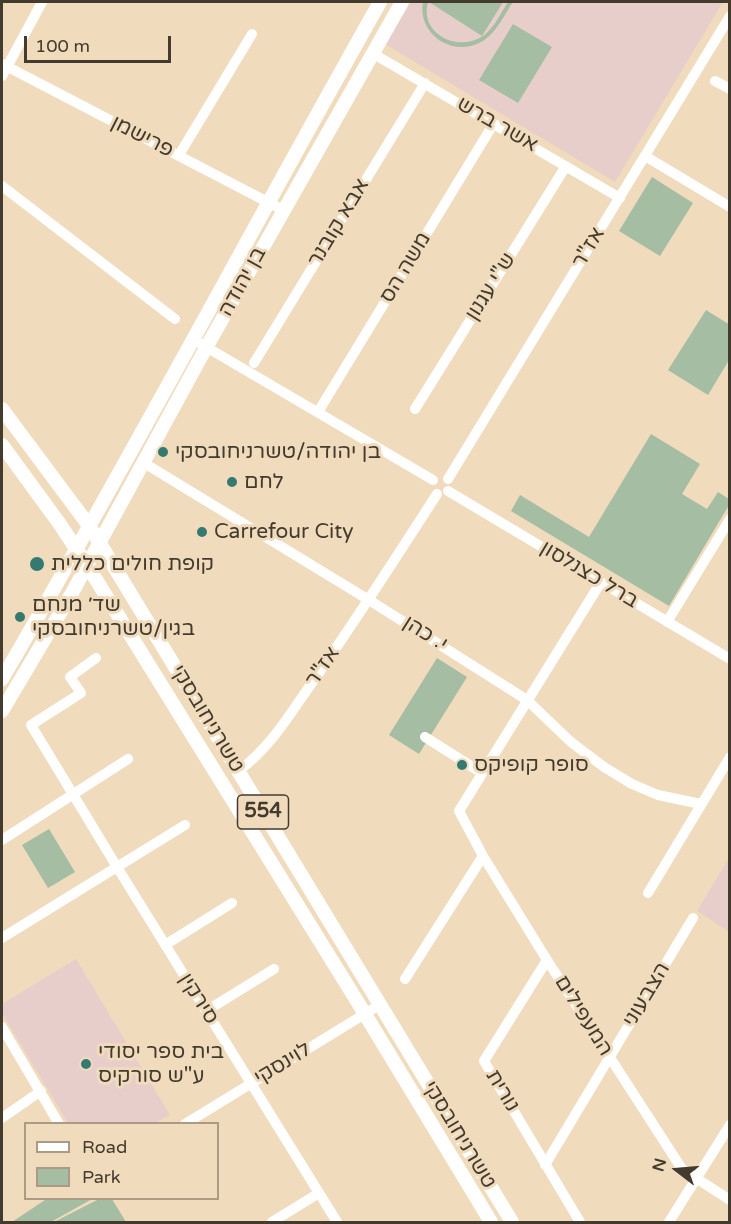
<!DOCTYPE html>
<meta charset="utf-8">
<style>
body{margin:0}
#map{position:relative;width:731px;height:1224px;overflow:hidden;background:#f0dbbc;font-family:"Varela Round",sans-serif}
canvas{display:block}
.frame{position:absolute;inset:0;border:3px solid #443b2f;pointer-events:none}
.legend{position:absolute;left:24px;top:1122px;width:195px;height:78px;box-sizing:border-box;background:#f0dbbc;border:2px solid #ab9b84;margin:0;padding:8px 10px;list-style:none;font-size:18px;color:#443b2f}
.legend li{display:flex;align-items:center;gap:12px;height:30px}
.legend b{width:30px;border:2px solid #ab9b84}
.north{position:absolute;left:647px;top:1140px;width:60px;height:60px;-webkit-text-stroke:4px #f0dbbc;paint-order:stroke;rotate:286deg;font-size:16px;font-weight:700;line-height:24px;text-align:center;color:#443b2f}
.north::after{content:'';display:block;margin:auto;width:21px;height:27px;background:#443b2f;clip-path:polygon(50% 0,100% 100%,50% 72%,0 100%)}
.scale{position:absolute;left:24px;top:36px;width:147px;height:27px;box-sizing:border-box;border:3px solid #443b2f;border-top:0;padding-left:8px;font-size:18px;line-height:21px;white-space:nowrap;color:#443b2f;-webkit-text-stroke:4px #f0dbbc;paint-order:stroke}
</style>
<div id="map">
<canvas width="731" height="1224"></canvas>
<div class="frame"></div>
<ul class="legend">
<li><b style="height:8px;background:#fff"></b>Road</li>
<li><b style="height:16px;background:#a4bda3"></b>Park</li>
</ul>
<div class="north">N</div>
<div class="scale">100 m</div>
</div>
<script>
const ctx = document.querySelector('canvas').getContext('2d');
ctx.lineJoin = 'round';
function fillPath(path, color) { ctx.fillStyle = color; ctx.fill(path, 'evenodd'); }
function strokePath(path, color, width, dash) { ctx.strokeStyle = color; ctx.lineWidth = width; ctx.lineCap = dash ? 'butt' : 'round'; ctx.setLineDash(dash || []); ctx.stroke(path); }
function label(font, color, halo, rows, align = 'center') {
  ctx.font = font + ' "Varela Round",Heebo,sans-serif'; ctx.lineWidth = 6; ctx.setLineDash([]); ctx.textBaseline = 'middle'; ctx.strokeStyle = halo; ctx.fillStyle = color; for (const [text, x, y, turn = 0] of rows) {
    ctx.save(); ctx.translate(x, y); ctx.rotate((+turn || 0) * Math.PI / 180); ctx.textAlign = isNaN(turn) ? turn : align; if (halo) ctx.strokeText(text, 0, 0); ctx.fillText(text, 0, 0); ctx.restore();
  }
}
fillPath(new Path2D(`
 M411,2h312l-108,180 -230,-138z
 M729,858v74l-32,-21z
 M76,959l94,156 -15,8h-87l-66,-110v-9z`), '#e8ceca');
fillPath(new Path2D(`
 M423,2h5c-9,32 30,51 55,34 11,-8 18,-23 25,-34h5c-9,13 -17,32 -32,40 -28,16 -64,-8 -58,-40z
 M429,2h74l-21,34z
 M513,24l39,23 -34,56 -39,-23z
 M652,177l41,26 -33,53 -41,-25z
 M706,310l24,15 -1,35 -21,35 -40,-25z
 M651,434l49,30 -18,30 25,15 11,-17 11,7v6l-60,101 -158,-95 9,-16 69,42z
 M437,658l30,19 -48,77 -30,-19z
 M49,829l26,43 -27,16 -26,-43z
 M48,1198h44v1l-41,23h-39z
 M99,1199h13l14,23h-72z`), '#a4bda3');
strokePath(new Path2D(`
 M372,53l248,145
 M2,64l281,146
 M2,76l40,-74
 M715,81l15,8
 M179,155l73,-121
 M645,156l85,51
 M2,186l173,133
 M201,344l232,136
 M254,363l171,-280
 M415,409l151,-243
 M318,412l176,-289
 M144,463l225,137 158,100 44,42 33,25 28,17 26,11 43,9
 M448,479l282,-463
 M448,491l282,168
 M601,582l-142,229 24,45 64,104 135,209 48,31
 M667,622l63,-103
 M96,658l-26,19 11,16 -50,32 86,142 220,355
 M425,737l57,36
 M238,771c33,-23 55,-62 78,-94 42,-60 81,-121 121,-183
 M2,840l126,-81
 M648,893l82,-136
 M2,938l183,-113
 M165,945l67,-42
 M547,960l-63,101 96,161
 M405,979l78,-123
 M206,1011l68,-42
 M2,1027l57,97
 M2,1118l39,-27
 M185,1124l196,-120
 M545,1165l148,-247
 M272,1222l47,-29
 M669,1222l61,-97`), '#fff', 10);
strokePath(new Path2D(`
 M2,409l88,118 422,695
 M2,445l57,78 28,42 270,436 134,221
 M2,679c130,-223 251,-452 378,-677
 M2,711l70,-118 135,-247 195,-344`), '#fff', 14);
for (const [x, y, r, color] of [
 [163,452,6,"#347a71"],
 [232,482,6,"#347a71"],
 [202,532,6,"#347a71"],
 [37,564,8,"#347a71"],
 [20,617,6,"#347a71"],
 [462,765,6,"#347a71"],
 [86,1064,6,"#347a71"]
]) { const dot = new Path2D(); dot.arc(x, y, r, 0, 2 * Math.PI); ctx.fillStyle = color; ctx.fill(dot); strokePath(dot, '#f0dbbc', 2); }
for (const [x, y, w] of [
 [263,812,51]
]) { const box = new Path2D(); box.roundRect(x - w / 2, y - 17, w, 34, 4.5); ctx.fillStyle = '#f0dbbc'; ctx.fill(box); strokePath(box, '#443b2f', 1.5); }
label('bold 20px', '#443b2f', null, [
 ["554",263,812]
]);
label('21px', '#443b2f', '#f0dbbc', [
 ["אשר ברש",497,125,30],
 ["פרישמן",142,137,27],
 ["אבא קובנר",339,223,-59],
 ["אז\"ר",589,248,-59],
 ["משה הס",406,268,-59],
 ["בן יהודה",243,282,-61],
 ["ש\"י עגנון",491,287,-58],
 ["ברל כצנלסון",589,575,31],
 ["י. כהן",425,634,32],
 ["אז\"ר",323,667,-55],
 ["טשרניחובסקי",207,719,59],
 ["הצבעוני",647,995,-59],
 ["סירקין",198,999,58],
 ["המעפילים",583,1016,58],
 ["לוינסקי",283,1064,-31],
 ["נורית",502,1091,59],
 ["טשרניחובסקי",459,1135,59]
]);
label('21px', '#443b2f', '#f0dbbc', [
 ["בן יהודה/טשרניחובסקי",175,452],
 ["לחם",244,482],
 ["Carrefour City",214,532],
 ["קופת חולים כללית",51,564],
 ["שד׳ מנחם",32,605],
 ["בגין/טשרניחובסקי",32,629],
 ["סופר קופיקס",474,765],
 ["בית ספר יסודי",98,1052],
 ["ע\"ש סורקיס",98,1076]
], 'left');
</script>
